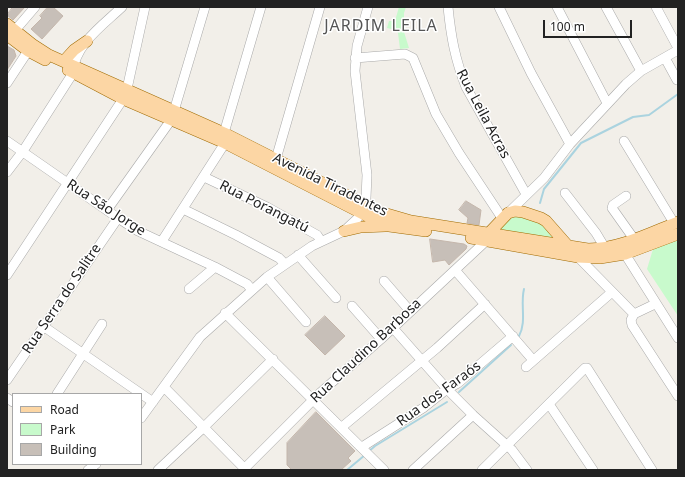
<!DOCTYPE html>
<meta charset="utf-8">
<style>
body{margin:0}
#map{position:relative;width:685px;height:477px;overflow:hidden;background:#f2efe9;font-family:"Noto Sans",sans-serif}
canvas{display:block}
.frame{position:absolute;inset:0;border:8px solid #222;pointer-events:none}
.legend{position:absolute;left:12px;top:393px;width:130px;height:72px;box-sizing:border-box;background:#fff;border:1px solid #a7a7a7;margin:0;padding:5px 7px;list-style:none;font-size:12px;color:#222}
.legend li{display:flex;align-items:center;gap:8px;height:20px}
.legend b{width:20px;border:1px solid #a7a7a7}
.scale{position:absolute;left:543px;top:20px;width:89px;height:18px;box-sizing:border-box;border:2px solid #222;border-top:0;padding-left:5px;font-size:12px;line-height:14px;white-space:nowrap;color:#222;-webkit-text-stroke:3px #fff;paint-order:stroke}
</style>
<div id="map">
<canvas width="685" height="477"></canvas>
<div class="frame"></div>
<ul class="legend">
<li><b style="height:5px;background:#fcd6a4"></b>Road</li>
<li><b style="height:11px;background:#c8facc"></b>Park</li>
<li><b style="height:11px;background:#c7bfb8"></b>Building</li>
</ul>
<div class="scale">100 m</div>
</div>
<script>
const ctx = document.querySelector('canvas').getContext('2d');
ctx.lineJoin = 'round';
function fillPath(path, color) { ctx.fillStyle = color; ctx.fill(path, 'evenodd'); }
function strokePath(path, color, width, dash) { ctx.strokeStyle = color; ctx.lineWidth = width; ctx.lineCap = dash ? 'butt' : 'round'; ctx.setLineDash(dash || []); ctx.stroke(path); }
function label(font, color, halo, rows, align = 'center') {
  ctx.font = font + ' "Noto Sans",sans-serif'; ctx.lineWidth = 3; ctx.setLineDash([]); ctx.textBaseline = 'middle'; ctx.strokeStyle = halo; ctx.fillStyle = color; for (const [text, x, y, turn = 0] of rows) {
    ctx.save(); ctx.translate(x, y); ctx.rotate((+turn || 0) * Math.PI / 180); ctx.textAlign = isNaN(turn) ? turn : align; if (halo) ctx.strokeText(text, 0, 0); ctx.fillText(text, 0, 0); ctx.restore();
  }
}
fillPath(new Path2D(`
 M399,7h7l-2,6v19l5,16 -9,1 -2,-16 -2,-3 -9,-2 2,-7h6z
 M521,216l20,7 15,17 -56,-10c5,-11 9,-13 21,-14z
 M678,239v77l-31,-47 6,-20z`), '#c8facc');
strokePath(new Path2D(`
 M540,203l4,-14 37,-46 52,-26 16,-2 29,-21
 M519,336c8,-15 1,-31 5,-47
 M459,392l52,-47
 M368,452l7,-6 72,-44
 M347,470l18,-15`), '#aad3df', 2);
const building = new Path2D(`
 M13,7h12l-12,13 -6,-5z
 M48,7h5l10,9 -21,23 -11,-10 11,-11 -2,-2z
 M7,46l7,4 2,6 -9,14z
 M466,201l15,9 -2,15 -12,-2 1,-5 -9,-8z
 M430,239l34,5 3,2 -1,3 -17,16 -4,-5 -12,2z
 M325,316l20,20 -20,19 -20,-20z
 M316,412l39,39 -7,7 3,3 -10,9h-49l-5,-5v-22z`);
fillPath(building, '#c7bfb8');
strokePath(building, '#c4b6ab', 1);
const minor = new Path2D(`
 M448,7c3,30 7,52 18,80l60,107
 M499,7l32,66 39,71
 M557,7l50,96
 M606,7l35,64
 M656,7l22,41
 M11,35l24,-28
 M355,58l50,-4 8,4 23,56 23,39 43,65
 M665,58l12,22
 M7,83l21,-32
 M174,111l31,-104
 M224,133l37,-126
 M7,141l111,77 20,13 77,36 32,17 5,6
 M624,141l50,82
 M276,159l44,-152
 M7,172l16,-21 50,-78c1,-28 30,-48 49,-66
 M204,177l63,30 50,28 4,6
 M565,193l31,40 9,15
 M626,196l-13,9 -1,3 22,31
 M183,209l53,26 43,23 6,6
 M107,210l64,-90
 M508,213l36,-35 26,-34 56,-60 15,-13 37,-21
 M162,241l63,-98
 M625,254l53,84
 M298,255l38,43
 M578,257l56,57
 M455,270l78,90
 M7,275l116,-176 4,-10 18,-82
 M267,277l39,45
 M384,281l26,30
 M189,289l26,-22
 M352,306l29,33
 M225,313l159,157
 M634,314l-3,6 1,5 46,71
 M634,314l21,-10
 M43,326l110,76
 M393,328l54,61 26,26 39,35 15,20
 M526,367l86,-75
 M7,380l111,-162
 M164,387l82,83
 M57,394l45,-70
 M7,398l6,4
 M549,404l44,66
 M141,418l59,-81 67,-60 45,-31 32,-15 13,-12 5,-9 4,-12 1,-23 -12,-104 2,-25 11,-39
 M342,427l95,-79 48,-44
 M362,447l61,-39 24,-19 11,-6 55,-47
 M88,470l8,-6
 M158,470l46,-43 69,-68
 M243,470l77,-77 61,-54 105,-98 2,-5
 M413,470l60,-55
 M482,470l103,-102h2l65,102`);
const major = new Path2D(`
 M7,24l25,20 17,11 175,78 156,79 31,9 177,28c31,0 62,-16 90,-27
 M7,35l21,16 17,9
 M64,61l10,-11 13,-9
 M68,70l55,29 102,44 150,77 14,6 37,5
 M344,231l17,-4 24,-1
 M489,233l19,-20 7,-2 8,1 18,6 5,3 22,25
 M471,238l107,19 22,1 25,-4 53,-20`);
strokePath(minor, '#a9a9a9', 10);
strokePath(major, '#a06b00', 12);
strokePath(minor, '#fff', 9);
strokePath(major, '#fcd6a4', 11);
label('14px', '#222', '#fff', [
 ["Rua Leila Acras",483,114,62],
 ["Avenida Tiradentes",330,185,26],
 ["Rua Porangatú",264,207,27],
 ["Rua São Jorge",106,208,33],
 ["Rua Serra do Salitre",62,299,-56],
 ["Rua Claudino Barbosa",366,351,-43],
 ["Rua dos Faraós",439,394,-36]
]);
ctx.letterSpacing = '1px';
label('16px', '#555', '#fff', [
 ["JARDIM LEILA",381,26]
]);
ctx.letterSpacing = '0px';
</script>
